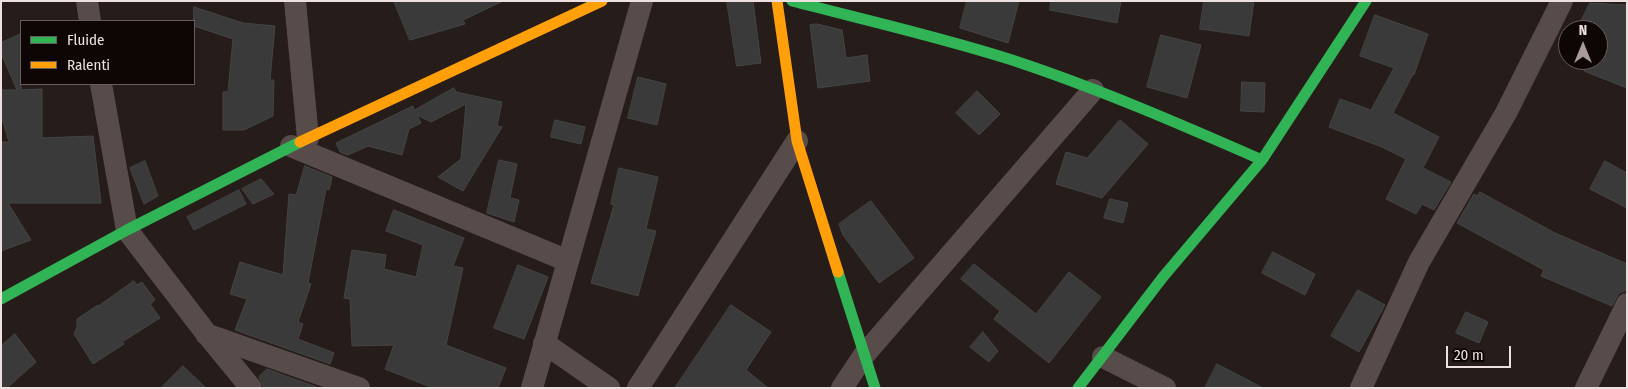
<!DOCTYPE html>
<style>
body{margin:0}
#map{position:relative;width:1628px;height:389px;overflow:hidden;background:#261c1a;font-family:"Fira Sans Condensed",sans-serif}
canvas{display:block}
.frame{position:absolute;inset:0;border:2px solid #eee0de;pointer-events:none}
.legend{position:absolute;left:20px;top:20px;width:175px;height:65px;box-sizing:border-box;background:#0d0605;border:1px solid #675d5c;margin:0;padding:6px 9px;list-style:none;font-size:15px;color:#eee0de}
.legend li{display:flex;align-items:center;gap:10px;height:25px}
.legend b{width:25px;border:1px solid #675d5c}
.north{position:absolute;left:1558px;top:20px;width:50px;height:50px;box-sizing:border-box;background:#0d0605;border:1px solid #675d5c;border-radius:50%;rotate:0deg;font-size:14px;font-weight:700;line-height:20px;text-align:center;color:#eee0de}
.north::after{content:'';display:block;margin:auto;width:18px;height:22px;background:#a89b99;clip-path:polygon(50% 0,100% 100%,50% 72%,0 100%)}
.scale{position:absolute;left:1446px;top:346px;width:65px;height:22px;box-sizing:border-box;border:2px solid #eee0de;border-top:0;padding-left:6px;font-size:15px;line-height:18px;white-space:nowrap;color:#eee0de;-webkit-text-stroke:4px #0d0605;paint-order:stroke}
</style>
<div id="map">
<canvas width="1628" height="389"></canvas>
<div class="frame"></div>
<ul class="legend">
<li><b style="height:6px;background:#30b455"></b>Fluide</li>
<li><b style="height:6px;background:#ff9f0a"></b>Ralenti</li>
</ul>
<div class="north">N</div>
<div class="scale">20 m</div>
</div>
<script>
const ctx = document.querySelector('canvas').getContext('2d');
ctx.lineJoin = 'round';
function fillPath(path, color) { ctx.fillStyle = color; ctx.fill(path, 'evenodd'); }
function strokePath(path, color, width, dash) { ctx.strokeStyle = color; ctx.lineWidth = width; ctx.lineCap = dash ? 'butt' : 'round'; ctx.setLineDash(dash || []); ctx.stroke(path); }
const building = new Path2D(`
 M394,1h109l-40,19 2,4 -55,16z
 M727,1h26l8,62 -24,3z
 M967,1h52l-11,42 -48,-15z
 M1051,1h70l-4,22 -67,-13z
 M1204,1h50l-5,35 -49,-7z
 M1590,3l37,2v83l-43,-17 4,-11h10v-24l2,-6h-23z
 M194,7l49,16 32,3 -5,54h4l-1,36 -29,14h-21v-38h5l5,-53 -39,-13z
 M1375,15l53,19 -14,41 -1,-1 -20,39 46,24 -16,31 28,14 -17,28 -12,-6 -6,10 -30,-15 20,-40 -24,-12 -53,-20 11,-28 31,11 23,-42 -34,-12z
 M817,24l25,6 4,28 21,-3 3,26 -52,7 -8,-63z
 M21,34v56l21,-1v49l51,-2 8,67h-93l23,37 -30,11v-109h8l-8,-27v-25h16l-16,-37v-10z
 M1161,35l40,10 -14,53 -40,-11z
 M638,77l28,7 -9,41 -29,-7z
 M1242,82l23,1 -1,29 -23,-1z
 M454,88l2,4 46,10 -5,24 5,1 -39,64 -25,-14 23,-18 5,-55 -35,18 -14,-7 4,8 -12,6 -7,26 -34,-9 -20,9 -8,-3 -4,-9 77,-37 1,4z
 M977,91l23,23 -21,21 -23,-22z
 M555,120l30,7 -4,17 -30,-7z
 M1120,120l28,24 -46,54 -46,-14 10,-32 21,6z
 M499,160l18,4 -7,34 9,2 -5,22 -27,-9z
 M145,161l13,35 -14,8 -14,-36z
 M1605,161l22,12v35l-37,-19z
 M305,166l27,11 -3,13 -3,-1 -18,94 3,1 -13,38 5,2 -5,15 36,14 -4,11 -95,-34 12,-31 -17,-5 10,-32 43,13 6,-81 7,1z
 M619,168l39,9 -12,52 10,2 -18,65 -47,-13 23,-78 -3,-1z
 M261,179l13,15 -21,10 -11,-15z
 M239,190l7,14 -52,26 -7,-13z
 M1480,192l75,41 72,31v23l-2,4 -6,2 -7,13 -71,-30 3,-6 -87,-47 17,-29 3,2z
 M1110,199l18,4 -5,20 -19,-5z
 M871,201l43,57 -35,25 -36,-48 -4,-11z
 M394,210l70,28 -11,28 10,2 -17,77 60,23 -8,20h-65l-48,-19 9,-24 -42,1 -2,-47 -6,-1 8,-48 34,5 -2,14 32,8 7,-32 -37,-14z
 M1273,252l42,22 -10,21 -43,-22z
 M974,264l62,50 33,-42 32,25 -52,66 -55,-44 6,-8 -39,-32z
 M518,265l30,12 -24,62 -30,-11z
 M134,281l3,4 5,-3 13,18 -5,4 10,14 -38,24 2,2 -31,20 -19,-30 3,-7v-8l21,-14v1z
 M1358,290l27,15 -26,47 -28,-16z
 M731,305l40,27 -25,38 22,18h-93z
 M1466,312l22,10 -9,21 -23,-10z
 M983,332l15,19 -9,11 -19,-15z
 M15,334l21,28 -29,26h-6v-42z
 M1217,364l46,24h-58z
 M183,366l23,22h-45z
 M267,369l52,19h-55l-5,-11z`);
fillPath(building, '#3b3a3b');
strokePath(building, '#444544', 1);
strokePath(new Path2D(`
 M87,1l3,20
 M295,1l13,137
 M101,84l26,146 79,103 45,55
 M291,146l277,115
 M206,334l153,54
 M544,343l65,45
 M1103,357l62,31
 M532,388l110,-387
 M638,388l159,-247
 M842,388l22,-33 229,-265
 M1361,388l58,-126 87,-149 56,-112
 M1586,388l41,-84`), '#584c4b', 22);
strokePath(new Path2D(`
 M792,1c73,19 148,36 220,59 85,28 168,64 250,100
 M838,272l37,116
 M1,299l126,-69 173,-88
 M1078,388l85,-111 99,-117 104,-159`), '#30b455', 11);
strokePath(new Path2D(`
 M777,1l20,140 41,131
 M300,142l302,-141`), '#ff9f0a', 11);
</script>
